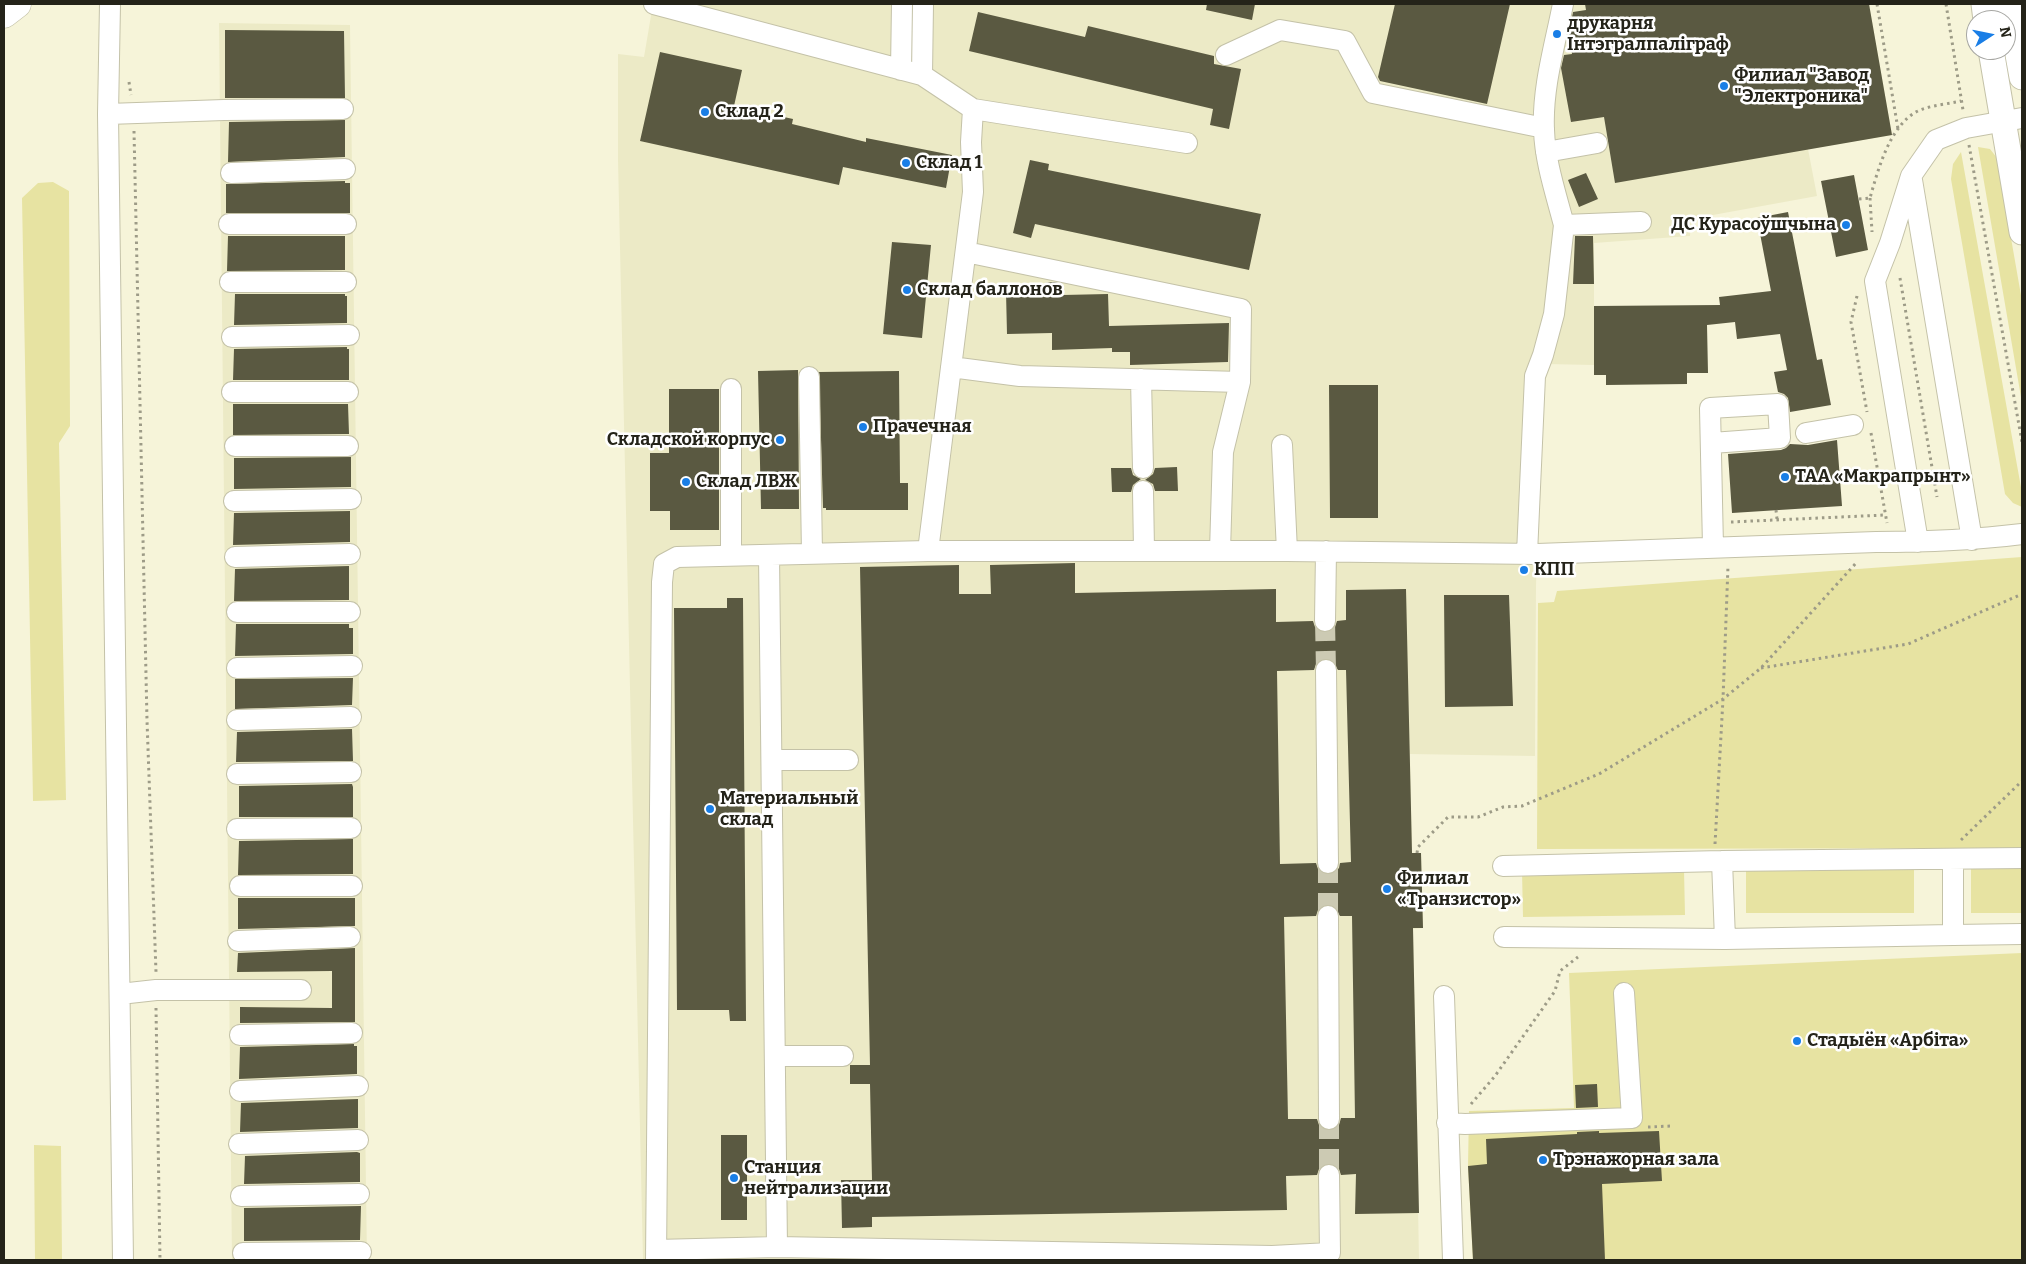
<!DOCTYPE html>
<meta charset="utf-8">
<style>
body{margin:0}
#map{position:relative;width:2026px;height:1264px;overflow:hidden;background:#f6f4d9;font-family:Bitter,serif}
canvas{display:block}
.frame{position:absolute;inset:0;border:5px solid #242319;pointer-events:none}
.north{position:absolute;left:1966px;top:10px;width:50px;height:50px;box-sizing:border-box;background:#fff;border:1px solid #a7a7a3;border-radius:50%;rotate:79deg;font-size:14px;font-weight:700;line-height:20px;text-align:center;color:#242319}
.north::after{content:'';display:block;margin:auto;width:18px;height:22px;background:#197ee6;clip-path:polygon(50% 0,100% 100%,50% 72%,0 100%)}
</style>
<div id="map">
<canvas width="2026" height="1264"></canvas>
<div class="frame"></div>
<div class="north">N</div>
</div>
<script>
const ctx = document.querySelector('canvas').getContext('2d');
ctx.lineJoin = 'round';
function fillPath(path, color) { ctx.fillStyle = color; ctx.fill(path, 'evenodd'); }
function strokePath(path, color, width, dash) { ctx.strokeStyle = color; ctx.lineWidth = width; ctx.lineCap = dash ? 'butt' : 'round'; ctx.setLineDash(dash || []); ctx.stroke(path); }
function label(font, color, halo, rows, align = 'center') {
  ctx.font = font + ' Bitter,serif'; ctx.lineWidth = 5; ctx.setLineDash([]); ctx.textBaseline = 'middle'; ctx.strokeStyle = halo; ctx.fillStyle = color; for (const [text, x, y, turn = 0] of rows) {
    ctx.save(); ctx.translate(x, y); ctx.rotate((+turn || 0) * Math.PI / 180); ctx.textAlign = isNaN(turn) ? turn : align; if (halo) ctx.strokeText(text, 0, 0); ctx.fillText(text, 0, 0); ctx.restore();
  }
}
fillPath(new Path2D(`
 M653,4h1216l23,131 -84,14 9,47 -126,23 -1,17 -96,7v122l-48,-1 -4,5 -6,217 -1,170 -125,-2 2,99h9l2,75 -10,1 6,331h-776l-25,-1100v-106l26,3z
 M219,23l131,2 17,1235h-135z`), '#eceac6');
fillPath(new Path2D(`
 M1978,147l12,2 7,9 25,143v102z
 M1961,152l61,341v14l-9,-4 -8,-9 -54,-315 2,-15z
 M53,182l16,9 1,235 -11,17 7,357 -33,1 -11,-603 16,-15z
 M2022,557v291l-485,1 1,-246 16,-1 3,-11z
 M1914,866v47h-168v-46z
 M1971,866l51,1v46h-51z
 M1684,870l1,45 -162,2 -1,-46z
 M2022,953v307h-549l-5,-94 1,-55 105,-3 -5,-135z
 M34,1145l27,1 1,114h-27z`), '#e7e3a2');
fillPath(new Path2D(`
 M1207,4h48l-3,16 -46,-10z
 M1395,4h115l-23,100 -107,-23 -2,-4z
 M1585,4h284l23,131 -277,48 -11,-66 -33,5 -10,-54 3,-13 8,-1 -3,-21 4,-21 13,-2z
 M978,12l107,25 3,-11 126,30v8l27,5 -12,60 -19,-4 3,-16 -244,-58z
 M225,30l119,1 1,67h-120z
 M660,52l82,18 -8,36 59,13 -1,5 74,18v-4l86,17 -6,33 -103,-21 -4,18 -199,-44z
 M345,120v37l-117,5 1,-40z
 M1030,160l19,4 -1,6 213,44 -12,56 -214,-46 -4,14 -18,-5z
 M1586,173l12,26 -19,8 -11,-27z
 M1854,175l14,75 -32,7 -15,-76z
 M345,181v2h5v30h-124v-29z
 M1788,212l29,148 5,-1 9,46 -41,7 -2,-14 -4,-4 -6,-2 -4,-20 13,-2 -7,-36 -43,5 -2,-17 -28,3 1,48h-21v11l-81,1v-10h-12v-69l126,-1 -1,-8 52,-6 -14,-73z
 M228,236h117v34l-118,1z
 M1575,236h18l1,48h-21z
 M892,242l39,3 -9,93 -39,-4z
 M1054,282l9,2v11l45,-1 1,32 120,-3 -1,39 -98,3v-13h-18v-4l-60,2v-17l-45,1 -1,-42 40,-1 -1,-8z
 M235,294h110v2h2v27l-113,2z
 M347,347v2h2v31h-116l1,-31z
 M798,370l1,139h-38l-3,-138z
 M899,371l1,112h8v27h-82v-2h-3l-4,-136z
 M1329,385h49v133h-48z
 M669,389h50v141h-49v-19h-20v-58h19z
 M233,404h115l1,30 -116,1z
 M1837,440l5,66 -110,7 -4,-59 53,-4 5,-2 4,-4 18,1z
 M351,457v30l-117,2v-31z
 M1177,467l1,24h-23l-2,-7 -8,-4 8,-6 2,-6z
 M1111,468h20l2,7 8,4 -8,6 -2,7h-19z
 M350,511v31l-117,3 1,-32z
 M1075,563v30l201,-4v33l37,-1 2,6 9,6 6,-1 5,-5 2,-6 9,-1v-30l60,-1 6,264h9l2,75h-10l6,285 -64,1 1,-40 -15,1 -2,-6 -4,-4 -7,-2 -9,6 -2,6 -31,1 1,34 -415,7v10l-30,1 -1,-48h31l-2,-96h-20v-19h20l-10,-498 99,-2v29h32l-1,-29zM1325,658l7,2 6,10h8l5,192 -11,1 -1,5 -5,5 -6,2 -10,-6 -2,-6 -36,1 -3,-193 37,-1 2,-6zM1327,904l7,2 6,10h12l3,202h-14l-2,7 -9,6 -7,-2 -4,-4 -2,-6h-29l-4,-202 32,-1 2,-6z
 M349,566v34l-115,1 1,-32z
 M1444,595h65l4,111 -68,1z
 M727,598h16l3,423h-16l-1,-11h-52l-3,-402h53z
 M236,624h113v4h4v26l-118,2z
 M353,678l-1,27 -117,4v-30z
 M352,729l1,32 -117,1 1,-30z
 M352,784l1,3v30h-114v-31z
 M353,839v35l-115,1 1,-34z
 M238,898h117v28l-117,3z
 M355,948v74l-115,1v-16l92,1v-37l-95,1 1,-19z
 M354,1044v2h3v28l-118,5 1,-32z
 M1597,1084l1,23 -22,1 -1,-23z
 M358,1099v29l-118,4 1,-29z
 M1599,1131v2l60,-2 3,50 -60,3 3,76h-132l-5,-94 19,-2 -1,-25 91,-5v-2z
 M721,1135h26v85h-26z
 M357,1152l3,1v29l-116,2 1,-28z
 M361,1206l-1,34 -116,1v-33z`), '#5a5941');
strokePath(new Path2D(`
 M1325,621l1,49
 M1328,863v53
 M1329,1119v56`), '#cccab3', 20, [20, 10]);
const minor = new Path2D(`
 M110,4l-2,110 15,1146
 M654,4l268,71 51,34 -2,33 2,50 -45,359
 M1563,4c-8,41 -21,84 -19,126 1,32 12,64 20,95l77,-3
 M1226,55l54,-25 65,11 28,52 171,35
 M901,70l1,-66
 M922,75l1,-71
 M973,109l214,34
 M108,114l116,-4 119,-1
 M1546,152l51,-9
 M231,173l114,-4
 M1912,180l60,360
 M229,224h117
 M230,282h116
 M232,337l117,-2
 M951,367l69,9 220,6 1,-73 -275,-57
 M809,377l3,176
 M1141,379l2,89
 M232,392h116
 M1806,433l47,-8
 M1712,443l68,-5 -2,-34 -68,4 3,139
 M1282,445l5,106
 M235,446h113
 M1143,491l1,59
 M234,501l117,-2
 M1918,542l-43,-261 15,-38 21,-67 25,-36 30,-12 56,-10
 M1220,551l3,-99 17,-70
 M1527,554l8,-178 8,-21 11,-41 10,-89
 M731,555v-166
 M235,557l115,-3
 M237,612h113
 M1325,621l1,-70
 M237,668l115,-2
 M1326,670l2,193
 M237,720l114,-3
 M772,760h76
 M237,774l114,-2
 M237,829l114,-1
 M1722,861l3,78
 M1503,866l219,-5 300,-3
 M240,886h112
 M1328,916l1,203
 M1953,935l69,-1
 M1504,937l221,2 228,-4v-76
 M238,941l112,-4
 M120,994l36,-4h145
 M1444,996l9,264
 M240,1035l112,-2
 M775,1056h68
 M240,1091l118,-5
 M1447,1123l18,1 167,-6 -8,-125
 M239,1144l119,-4
 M241,1196l118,-2
 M777,1247l495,9 58,-3 -1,-78
 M656,1250l121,-3 -8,-692
 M243,1253l118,-1
 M656,1260l6,-678 2,-18 13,-7 251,-6h359l250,3 339,-12c49,0 97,-2 146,-8`);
const major = new Path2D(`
 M1984,4l2,16
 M2009,4l13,73
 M1991,50l31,182`);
const highway = new Path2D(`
 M4,14l13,-10`);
strokePath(minor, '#c4c2a8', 22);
strokePath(major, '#c4c2a8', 27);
strokePath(highway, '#c4c2a8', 29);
strokePath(new Path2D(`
 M1877,4l21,125
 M1946,4l17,106
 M129,82l2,13
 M134,131l13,589 9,252
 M1969,145l53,297
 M1870,198l2,34
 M1859,199l11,-1c8,-28 20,-75 50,-88 13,-5 28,-6 41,-9
 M1900,278l37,219
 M1857,296l-6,26 16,90
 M1871,433l16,90
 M1776,510l1,9
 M1731,522l154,-7
 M1761,668l147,-24 114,-50
 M1961,840l61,-59
 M1715,844l8,-145 5,-133
 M1417,853l1,-6 30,-30h30l25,-10 19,-1 77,-32 124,-75 38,-31 96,-106
 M156,1008l4,252
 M1471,1104l24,-28 60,-85 5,-20 18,-14
 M1648,1127l24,-1`), '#9d9b87', 3, [2.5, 4]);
strokePath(minor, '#fff', 20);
strokePath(major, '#fff', 25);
strokePath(highway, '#fff', 28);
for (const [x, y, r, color] of [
 [1557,34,5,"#197ee6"],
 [1724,86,5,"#197ee6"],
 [705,112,5,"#197ee6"],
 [906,163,5,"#197ee6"],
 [1846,225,5,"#197ee6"],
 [907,290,5,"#197ee6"],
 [863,427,5,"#197ee6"],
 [780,440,5,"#197ee6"],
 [1785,477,5,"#197ee6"],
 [686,482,5,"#197ee6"],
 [1524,570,5,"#197ee6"],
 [710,809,5,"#197ee6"],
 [1387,889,5,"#197ee6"],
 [1797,1041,5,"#197ee6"],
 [1543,1160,5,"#197ee6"],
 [734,1178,5,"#197ee6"]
]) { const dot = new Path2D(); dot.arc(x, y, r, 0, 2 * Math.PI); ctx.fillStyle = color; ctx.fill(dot); strokePath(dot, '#fff', 2); }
label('bold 18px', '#242319', '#fff', [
 ["друкарня",1567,24],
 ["Інтэгралпаліграф",1567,45],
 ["Филиал \"Завод",1734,76],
 ["\"Электроника\"",1734,97],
 ["Склад 2",715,112],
 ["Склад 1",916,163],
 ["ДС Курасоўшчына",1836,225,"right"],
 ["Склад баллонов",917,290],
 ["Прачечная",873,427],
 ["Складской корпус",770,440,"right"],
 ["ТАА «Макрапрынт»",1795,477],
 ["Склад ЛВЖ",696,482],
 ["КПП",1534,570],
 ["Материальный",720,799],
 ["склад",720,820],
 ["Филиал",1397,879],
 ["«Транзистор»",1397,900],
 ["Стадыён «Арбіта»",1807,1041],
 ["Трэнажорная зала",1553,1160],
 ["Станция",744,1168],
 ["нейтрализации",744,1189]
], 'left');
</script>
